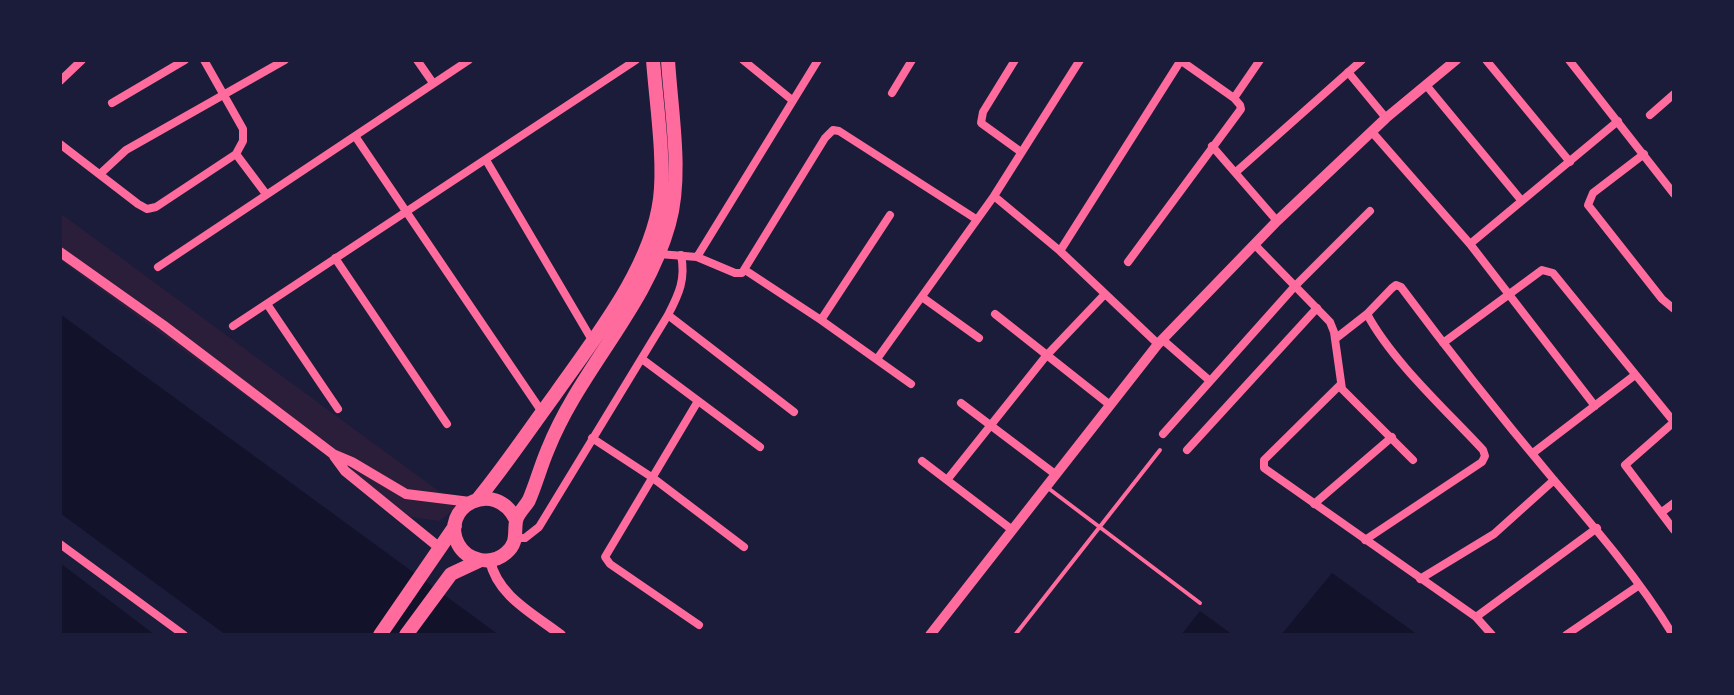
<!DOCTYPE html>
<style>
body{margin:0}
#map{position:relative;width:1734px;height:695px;overflow:hidden;background:#1b1b3a;font-family:Jost,sans-serif}
canvas{display:block}
.frame{position:absolute;inset:0;border:62px solid #1b1b3a;pointer-events:none}
</style>
<div id="map">
<canvas width="1734" height="695"></canvas>
<div class="frame"></div>
</div>
<script>
const ctx = document.querySelector('canvas').getContext('2d');
ctx.lineJoin = 'round';
function fillPath(path, color) { ctx.fillStyle = color; ctx.fill(path, 'evenodd'); }
function strokePath(path, color, width, dash) { ctx.strokeStyle = color; ctx.lineWidth = width; ctx.lineCap = dash ? 'butt' : 'round'; ctx.setLineDash(dash || []); ctx.stroke(path); }
fillPath(new Path2D(`
 M60,213l399,293 -20,15 -28,-4 -351,-257z`), '#2a1e3b');
fillPath(new Path2D(`
 M60,314l439,321h-273l-166,-122z
 M60,563l95,72h-95z
 M1332,573l86,62h-137z
 M1200,611l33,24h-52z`), '#12122b');
strokePath(new Path2D(`
 M1048,488l152,115
 M1015,635l145,-185`), '#ff6b9d', 4);
strokePath(new Path2D(`
 M417,60l16,23
 M743,60l49,40
 M1015,60l-32,52 -2,11 40,29
 M1486,60l84,102
 M1569,60l105,134
 M1348,72l38,46
 M60,81l22,-21
 M1426,85l95,115
 M892,93l20,-33
 M1234,98l26,-38
 M112,103l73,-43
 M1650,115l24,-21
 M1372,132l98,112 125,162
 M355,136l187,276
 M60,144l78,60 9,5 9,-2 80,-53 7,-13v-12l-39,-69
 M1212,146l65,75
 M236,154l30,40
 M1644,154l-51,39 -5,12 74,94 12,10
 M486,160l106,180
 M1236,172l126,-112
 M100,174l26,-24 159,-90
 M994,196l66,55 98,93
 M1470,244l148,-123
 M1255,245l75,77 4,10 8,57 71,71
 M1060,251l121,-191
 M659,254l38,3 38,16h7l83,-135 8,-8 6,1 137,88
 M697,257l121,-197
 M335,258l112,166
 M1128,262l113,-153 -1,-4 -6,-7 -54,-38
 M158,267l311,-207
 M745,270l76,50 90,64
 M922,297l57,41
 M267,304l71,105
 M995,314l115,91
 M668,315l126,97
 M821,320l69,-105
 M233,326l403,-266
 M1335,339l32,-25 25,-26 4,-3 5,2c49,66 100,130 152,192 43,50 86,100 120,156
 M1163,340l47,41
 M1443,343l99,-73 11,3 121,149 -49,43 49,65
 M642,359l118,88
 M877,359l117,-163 86,-136
 M1340,385l-76,75v8l212,149 16,18
 M698,401l-93,156 5,7 89,61
 M961,403l94,71
 M1163,434l132,-148 75,-75
 M592,438l61,40 91,69
 M1187,450l130,-142
 M1533,453l102,-78
 M922,461l89,68
 M947,480l99,-124 58,-61
 M1314,504l78,-67
 M1662,512l12,-9
 M516,538h9l14,-11 129,-212c11,-21 18,-36 13,-60
 M1365,540l117,-78 3,-6 -2,-6c-37,-40 -91,-89 -116,-136
 M60,544l124,91
 M1420,579l74,-45 60,-54
 M1476,617l121,-89
 M1566,635l72,-49`), '#ff6b9d', 8);
strokePath(new Path2D(`
 M60,252l103,73 170,129 19,8 54,32 64,8
 M334,456l11,15 96,78
 M490,560c7,36 44,54 71,75
 M930,635l228,-291 119,-123 109,-103 70,-58`), '#ff6b9d', 10);
strokePath(new Path2D(`
 M478,499c27,-33 51,-69 76,-103 39,-56 97,-127 106,-197 5,-39 -4,-98 -7,-139
 M516,520c-21,-43 -77,-13 -58,24 9,17 33,22 48,9 12,-10 8,-19 10,-32 1,-7 10,-15 13,-21 7,-16 12,-35 19,-51 32,-80 98,-141 121,-225 14,-49 2,-113 -1,-164
 M380,635l75,-109
 M406,635l45,-61 30,-14`), '#ff6b9d', 14);
</script>
